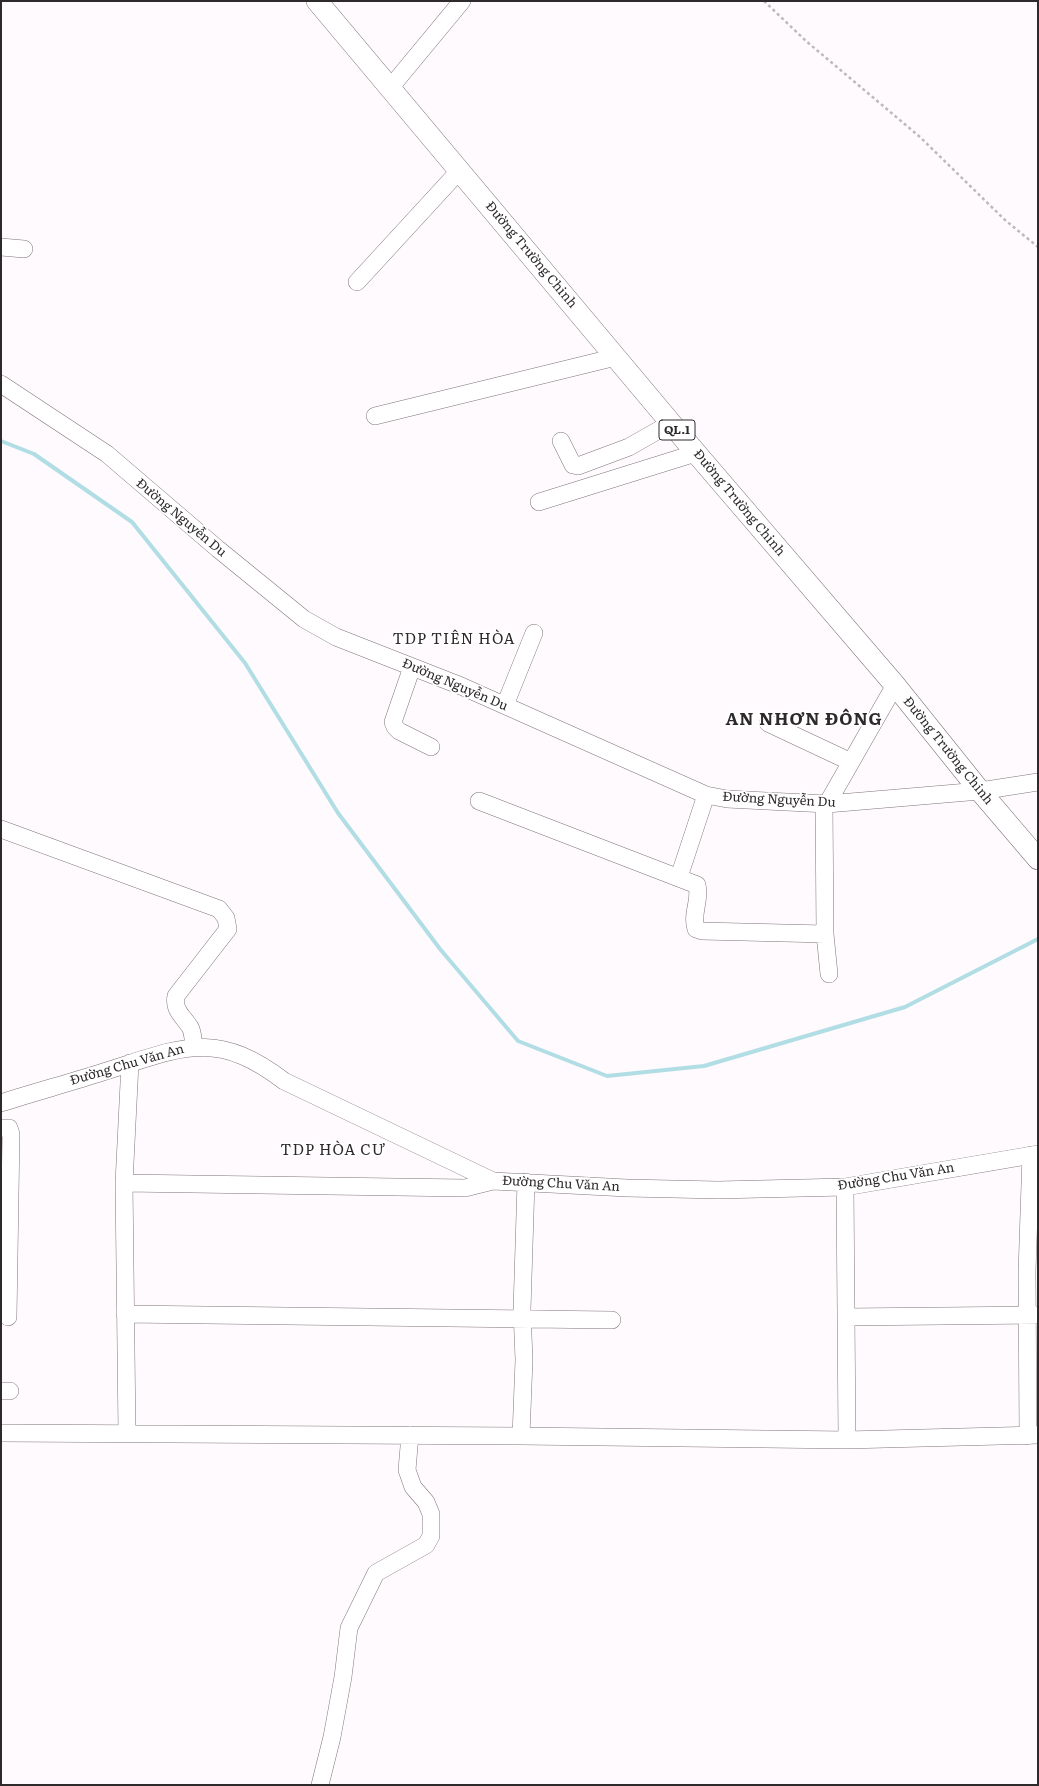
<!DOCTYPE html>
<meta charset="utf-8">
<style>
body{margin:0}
#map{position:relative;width:1039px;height:1786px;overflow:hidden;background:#fffafd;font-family:Literata,serif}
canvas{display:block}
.frame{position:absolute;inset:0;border:2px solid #2e2a2c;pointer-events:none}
</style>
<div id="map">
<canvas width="1039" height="1786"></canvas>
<div class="frame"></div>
</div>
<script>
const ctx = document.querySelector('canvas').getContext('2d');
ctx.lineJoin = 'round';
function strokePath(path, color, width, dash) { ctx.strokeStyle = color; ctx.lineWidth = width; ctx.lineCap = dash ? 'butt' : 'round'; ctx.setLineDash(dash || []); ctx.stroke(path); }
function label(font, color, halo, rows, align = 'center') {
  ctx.font = font + ' Literata,serif'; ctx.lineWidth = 3.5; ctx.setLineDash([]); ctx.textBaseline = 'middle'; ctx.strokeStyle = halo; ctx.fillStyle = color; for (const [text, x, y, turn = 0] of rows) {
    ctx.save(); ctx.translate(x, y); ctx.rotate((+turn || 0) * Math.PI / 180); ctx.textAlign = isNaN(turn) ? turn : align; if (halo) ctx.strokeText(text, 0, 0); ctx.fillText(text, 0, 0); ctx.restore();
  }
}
strokePath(new Path2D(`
 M1,441l33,13 98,68 113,141 93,150 102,136 78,92 89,35 97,-10 201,-59 133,-68`), '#b1dde5', 4);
const minor = new Path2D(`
 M390,88l72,-87
 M1,247l23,2
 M357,282l103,-112
 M1,384l106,70 111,95 86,70 32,18 125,49 245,109 21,4 100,5 153,-13 58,-9
 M375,416l241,-59
 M561,441l12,24 5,1 51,-19 42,-24
 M539,502l157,-49
 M412,667l-19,55 2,5 4,4 32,16
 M505,705l29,-72
 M768,723l83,39
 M479,801l218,84c4,15 -6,29 -1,44l6,2 123,3
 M824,803l1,131 4,40
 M827,804l68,-119
 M1,829l218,80 7,9 2,11 -52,67c-3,14 7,20 14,31 3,5 3,13 4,19
 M679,877l27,-82
 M1,1103c34,-11 68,-20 102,-31 75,-23 111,-45 181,9l209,100 134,7 91,2 127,-3 193,-33
 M1,1128h8l2,6 -3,183
 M124,1183l341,5 28,-7
 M845,1187l2,253
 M125,1314l487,6
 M846,1317l192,-2
 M1,1391h9
 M1,1433l520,3 326,4 191,-5
 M127,1433l-3,-250 6,-120
 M521,1436l3,-76 -2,-50 4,-128
 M1028,1436l-1,-164 4,-117
 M320,1785l12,-48 11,-60 6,-49 27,-55 50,-28 5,-9v-22l-5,-12 -13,-15 -6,-17 3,-35`);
const major = new Path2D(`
 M317,1l379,452 199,232 85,106 58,68`);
strokePath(minor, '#80757b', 18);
strokePath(major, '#80757b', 22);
strokePath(new Path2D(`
 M764,1l42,40 114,96 85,83 33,27`), '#bdb8bb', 2.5, [3, 3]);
strokePath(minor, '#fff', 17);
strokePath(major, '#fff', 21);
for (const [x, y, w] of [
 [677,430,36]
]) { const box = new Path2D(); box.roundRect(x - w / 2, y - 10, w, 20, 3); ctx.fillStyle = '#fff'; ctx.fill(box); strokePath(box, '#2e2a2c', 1); }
label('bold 12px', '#2e2a2c', null, [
 ["QL.1",677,430]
]);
label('13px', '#2e2a2c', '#fff', [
 ["Đường Trường Chinh",531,255,50],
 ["Đường Trường Chinh",739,503,50],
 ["Đường Nguyễn Du",181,518,40],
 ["Đường Nguyễn Du",455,685,23],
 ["Đường Trường Chinh",948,751,51],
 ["Đường Nguyễn Du",779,800,3],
 ["Đường Chu Văn An",127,1065,-16],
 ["Đường Chu Văn An",896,1177,-9],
 ["Đường Chu Văn An",561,1184,3]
]);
ctx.letterSpacing = '1px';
label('15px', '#2e2a2c', '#fff', [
 ["TDP TIÊN HÒA",454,640],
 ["TDP HÒA CƯ",333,1151]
]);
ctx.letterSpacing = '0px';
ctx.letterSpacing = '1px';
label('bold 17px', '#2e2a2c', '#fff', [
 ["AN NHƠN ĐÔNG",804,720]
]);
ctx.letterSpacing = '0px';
</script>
